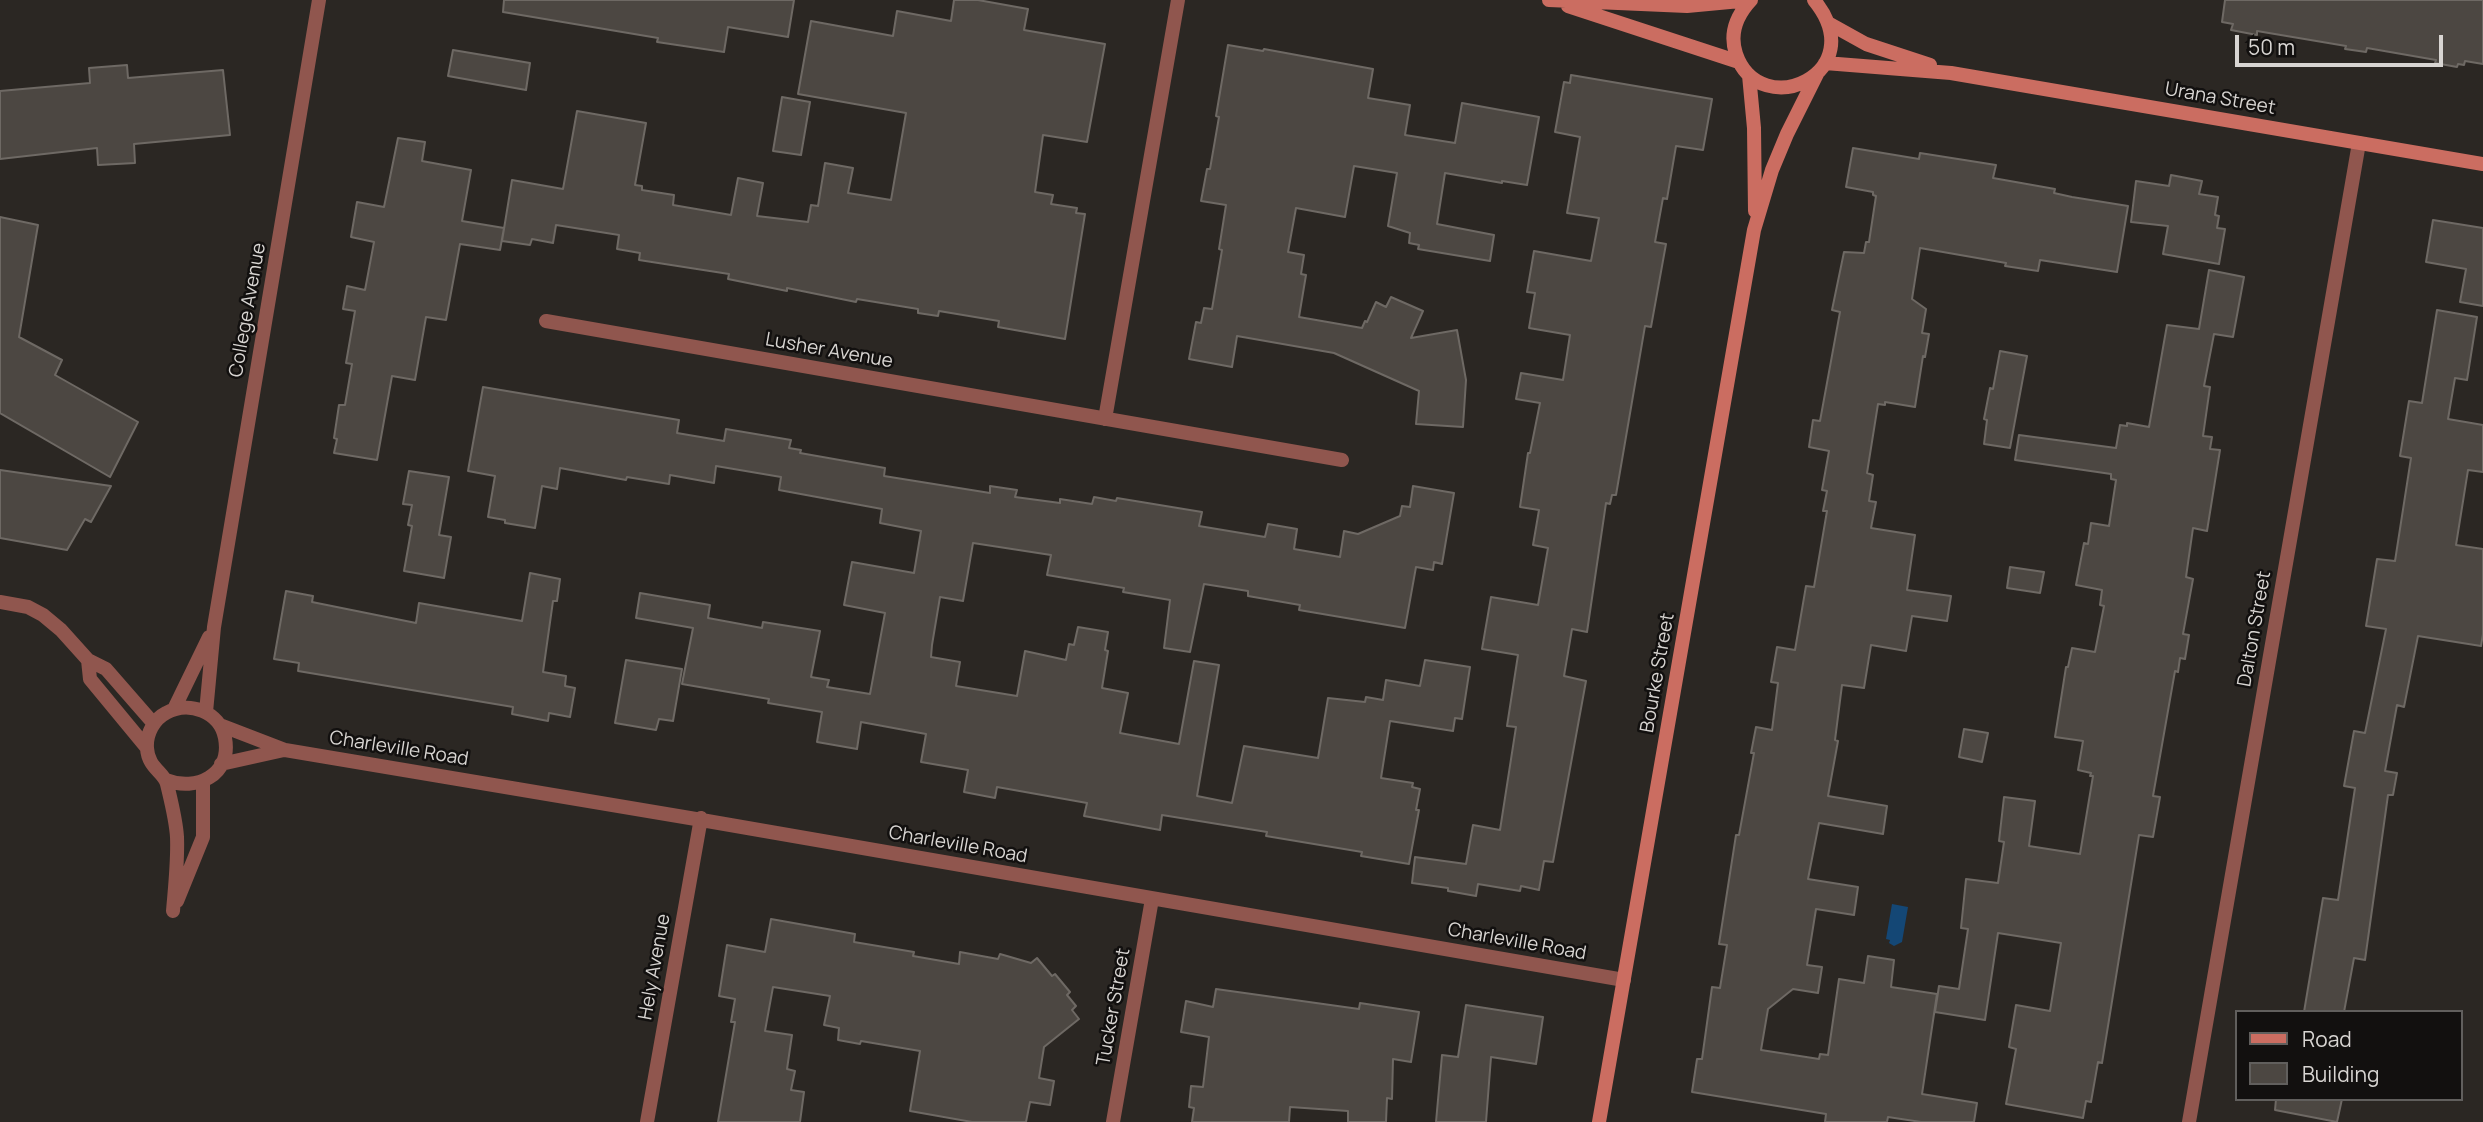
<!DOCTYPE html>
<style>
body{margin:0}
#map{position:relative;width:2483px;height:1122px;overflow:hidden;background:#2b2723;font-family:Manrope,sans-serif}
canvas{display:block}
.legend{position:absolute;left:2235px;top:1010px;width:228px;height:91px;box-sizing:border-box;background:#12100f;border:2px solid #615f5d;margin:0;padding:9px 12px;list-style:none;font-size:21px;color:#d8d5d2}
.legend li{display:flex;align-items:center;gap:14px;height:35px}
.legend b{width:35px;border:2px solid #615f5d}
.scale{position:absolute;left:2235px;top:35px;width:208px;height:32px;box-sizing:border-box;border:4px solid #d8d5d2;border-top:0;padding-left:9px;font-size:21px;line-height:24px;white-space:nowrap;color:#d8d5d2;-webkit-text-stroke:5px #12100f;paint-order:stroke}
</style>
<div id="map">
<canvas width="2483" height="1122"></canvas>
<ul class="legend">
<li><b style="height:9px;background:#cb6d61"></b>Road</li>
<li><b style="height:19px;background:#4c4742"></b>Building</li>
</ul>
<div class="scale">50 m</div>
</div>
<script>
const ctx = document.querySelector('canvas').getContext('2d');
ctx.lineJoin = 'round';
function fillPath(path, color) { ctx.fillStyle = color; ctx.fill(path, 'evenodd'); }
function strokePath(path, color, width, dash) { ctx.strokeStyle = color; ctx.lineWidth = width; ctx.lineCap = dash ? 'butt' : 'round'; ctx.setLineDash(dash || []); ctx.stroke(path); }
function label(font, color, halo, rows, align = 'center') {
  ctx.font = font + ' Manrope,sans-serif'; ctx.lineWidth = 5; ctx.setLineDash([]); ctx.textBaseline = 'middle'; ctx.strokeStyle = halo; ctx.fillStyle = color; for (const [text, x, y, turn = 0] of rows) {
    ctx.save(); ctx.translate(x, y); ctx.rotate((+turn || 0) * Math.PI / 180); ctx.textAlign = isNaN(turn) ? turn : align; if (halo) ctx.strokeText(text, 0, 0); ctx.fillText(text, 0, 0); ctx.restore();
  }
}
fillPath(new Path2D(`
 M1892,904l16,3 -6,35 -8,4 -5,-3 1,-3 -4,-1z`), '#144775');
const building = new Path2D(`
 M504,0h290l-6,37 -60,-10 -4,25 -67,-10 1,-4 -155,-26z
 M954,0h24l50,9 -4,21 81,14 -18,98 -44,-7 -8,57 18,3 -2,9 26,4 -1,5 9,1 -20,125 -67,-12 1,-6 -60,-10 -1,5 -20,-3v-4l-61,-10 -1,3 -69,-14v3l-59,-12 1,-5 -90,-14 1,-7 -23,-4 2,-14 -63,-10 -3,18 -21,-4 -2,6 -28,-4 10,-61 51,9 14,-78 69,12 -11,62 7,1v4l32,5 -1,10 58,10 7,-37 25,5 -6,33 51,6 3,-17 7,1 7,-43 28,5 -5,25 43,7 15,-87 -108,-19 13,-73 82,15 4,-25 54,10z
 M2225,0h258v64l-18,-3 -1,4 -6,-1 -1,3 -22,-4 1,-3 -69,-12 -1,4 -21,-3 1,-3 -89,-15v4l-26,-5 2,-6 -11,-2z
 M1228,45l35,6 1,-2 109,20 -5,29 42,7 -5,30 50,8 7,-40 77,14 -12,68 -25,-4v2l-57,-10 -8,51 57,11 -4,26 -72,-12 1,-4 -10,-2 1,-10 -22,-7 9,-53 -43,-7 -9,51 -49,-9 -8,44 16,3 -3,19 5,1 -7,42 63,11 3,-7 2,1 9,-20 10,5 5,-10 32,14 -12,27 46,-8 9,50 -3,47 -47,-3 3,-33 -85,-38 -97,-17 -5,31 -43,-8 7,-37 5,1 3,-15 8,1 10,-59 -3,-1 7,-44 -25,-4 6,-32h3l9,-52 -3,-1z
 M453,50l77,13 -4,27 -78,-14z
 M127,65l1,13 95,-8 7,65 -96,9 1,19 -37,2 -1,-17 -97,11v-68l90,-8 -1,-15z
 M1571,75l141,24 -9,51 -27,-4 -9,53 -4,-1 -8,44 11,2 -15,83 -6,-1 -29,169h-4l-2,9 -4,-1 -19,129 -15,-3 -8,47 22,5 -33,181 -9,-1 -5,29 -18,-4 -1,5 -42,-7 -2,12 -28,-5v-3l-36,-5 3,-26 51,7 7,-39 27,5 16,-103 -9,-1 11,-71 -36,-6 9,-52 47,8 10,-57 -15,-3 6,-35 -19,-3 8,-54h2l10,-50 -24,-4 5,-26 42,7 7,-45 -41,-7 6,-35 -8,-1 7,-41 57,10 8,-43 -32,-5 13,-76 -25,-5 9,-50 6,1z
 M782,97l28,5 -9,53 -28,-4z
 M398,138l27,4 -3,19 49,9 -9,51 42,7 -4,22 -40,-6 -14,76 -20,-3 -11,63 -23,-4 -15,84 -43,-7 3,-14 -3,-1 5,-33h6l7,-41 -6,-1 9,-52 -12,-2 4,-23 18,4 9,-48 -23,-5 6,-35 27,5z
 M1853,148l66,11 1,-6 76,12 -3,13 62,11 -1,4 18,4 56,9 -11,66 -77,-12 -2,11 -33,-5 1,-3 -86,-15 -8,51 14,10 -4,24 7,1 -4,23 -2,-1 -8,51 -30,-5v3l-7,-1 -11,69 6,2 -4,26 7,1 -5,26 44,7 -8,55 44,6 -4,25 -35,-5 -6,35 -35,-6 -7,43 -22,-3 -7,55 3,1 -10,55 59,10 -4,28 -64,-11 -11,56 50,8 -4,28 -38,-6 -9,56 15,2 -4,26 -25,-4 -25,20 -7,41 58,9 1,-5 8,1 11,-76 25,4 4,-27 26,4 -3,27 46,7 -15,100 55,9 -3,19h-53l-33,-5 -1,5h-62l1,-8 -134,-22 5,-33h5l10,-72 8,1 7,-43 -8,-1 17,-109h3l15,-82h-3l5,-26 16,3 6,-47 -7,-1 6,-35 18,3 11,-64 8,1 13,-76h-4l4,-20 -5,-1 7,-39 -20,-4 4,-27 7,1 20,-109 -8,-2 12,-58 20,1 2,-11h3l7,-46 -3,-1v-3l-27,-5z
 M2171,175l31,6 -3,13 19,3 -3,18 4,1 -2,12 8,1 -6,35 -56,-10 5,-28 -37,-4 5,-41 33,5z
 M0,217l38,8 -19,112 43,23 -7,15 83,47 -28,55 -110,-64z
 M2433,220l50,8v78l-23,-4 6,-33 -40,-7z
 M2209,270l35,7 -11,60 -19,-3 -10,52 6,1 -7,49 9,1 -2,12 10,1 -13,81 -14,-3 -7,49 7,2 -10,55 6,1 -4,24 -5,-1 -2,14 -3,-1 -22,125 7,1 -7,40 -14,-2 -37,228 -4,-1 -7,40 -5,-1 -3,17 -77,-14 10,-55 -7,-2 7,-42 34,6 11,-68 -63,-10 -13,87 -50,-8 4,-26 20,3 9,-60 -7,-1 5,-49 32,4 6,-41 -5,-1 5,-44 31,4 -6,45 51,8 13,-78h-3l1,-3 -13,-3 5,-29 -28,-4 11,-70h2l4,-19 23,4 9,-46 -4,-1 2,-15 -26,-5 8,-42 4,1 3,-21 18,3 7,-46 -5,-1v-5l-96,-14 4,-25 97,13 4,-23 7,1v-3l22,4 18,-102 32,4z
 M2437,310l40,7 -10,63 -12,-2 -7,41 35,6v47l-15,-2 -12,75 27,4v85l-2,12 -63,-10 -14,71 -7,-2 -12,66 12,2 -4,22h-5l-23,165 -11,-2 -10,54h-40l19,-114 15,2 17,-112 -11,-2 10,-55 11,2 21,-104 -20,-3 11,-67 18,2 16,-103 -11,-2 9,-55 13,2z
 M2000,351l27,5 -17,92 -26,-4 3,-24 -3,-1 6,-31 3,1z
 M483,387l196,33 -2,13 47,8 2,-12 65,11 -2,8 12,2 -1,3 85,15 -1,8 106,17v-7l27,4 -2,7 45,6v-4l32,5 2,-7 22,4 1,-3 85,14 -3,14 66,11 3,-13 29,5 -3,20 46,8 4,-26 14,3 42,-18 2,-10 8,1 3,-21 41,7 -12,71 -8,-2 -1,8 -17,-3 -11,61 -106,-18 1,-5 -52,-9v-5l-44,-7 -14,68 -26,-4 6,-48 -47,-8 1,-4 -77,-13 4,-20 -78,-12 -10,58 -23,-4 -8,48 -1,12 29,5 -4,24 61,10 8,-45 41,9 3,-16 5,1 4,-18 30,5 -3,18 3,1 -6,37 26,5 -8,40 59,11 15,-83 25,4 -22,131 35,7 12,-57 74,12 10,-60 37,4 1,-5 17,3 3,-20 34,6 5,-26 45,7 -8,52 -7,-1 -2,13 -63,-10 -9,57 32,5 -1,4 8,2 -4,21h3l-10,54 -48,-8 1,-4 -96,-16 1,-4 -105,-17 -2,15 -76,-14 3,-13 -90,-16 -2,11 -31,-6 4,-22 -47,-8 5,-28 -65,-12 -4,27 -40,-7 5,-30 -54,-9 1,-4 -87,-15 11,-56 -57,-10 4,-25 70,12 -2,13 54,10 1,-6 57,9 -9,46 18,3 -2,7 43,7 15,-81 -41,-8 8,-43 62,11 7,-42 -41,-8 2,-14 -103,-19 2,-13 -65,-11 -2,17 -44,-8 -1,9 -42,-7 -1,3 -66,-12 -3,21 -15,-3 -7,42 -30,-5v-3l-17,-3 7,-41 -27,-5z
 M0,470l111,16 -20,36 -6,-3 -18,31 -67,-12z
 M409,471l40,6 -10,58 12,2 -7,41 -40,-7 8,-45 -4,-1 4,-20 -9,-1z
 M2010,567l34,5 -4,21 -33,-5z
 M530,573l30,6 -3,22h-4l-10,71 23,4 -1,10 10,2 -5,29 -21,-4 -1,8 -36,-7 1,-7 -215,-36 1,-8 -25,-4 12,-68 27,5 -1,6 104,21 3,-20 103,18z
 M626,660l56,9 -9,52 -14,-2 -3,11 -41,-7z
 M1964,729l24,4 -6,29 -23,-5z
 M771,919l84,15 -1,8 60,10 -1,4 46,8 1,-12 38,7 2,-5 31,9 6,-5 15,18 3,-2 15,18 -3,3 9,11 -4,4 7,9 -35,28 -5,31 15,3 -4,24 -20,-3 -4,20h-54l-62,-11 10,-60 -59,-10 -1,3 -22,-4 1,-12 -15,-3 6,-29 -57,-9 -8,44 27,4 -5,34 8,2 -4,19 13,2 -4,30h-82l17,-100h-4l4,-23 -16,-3 8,-51 38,7z
 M1216,989l143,20 1,-6 59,9 -8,50 -18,-3 -1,40 -5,-1 -1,24h-38v-11l-58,-4 -1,15h-97l2,-14 -5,-1 2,-21 12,1 6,-50 -28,-5 5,-31 27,6z
 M1466,1005l77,12 -7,47 -45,-7 -5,65h-50l6,-67 16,2z
 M2276,1099h66l-5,23 -62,-12z`);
fillPath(building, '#4c4742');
strokePath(building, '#6e6964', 2);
strokePath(new Path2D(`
 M546,321l796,139
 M1105,419l73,-419
 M0,602l28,5 15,8 18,15 27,30 18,9 48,55
 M88,660l2,19 57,69
 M174,709l35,-72
 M206,712l8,-85 105,-627
 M220,725l65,25c447,73 893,154 1339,230
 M221,764l63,-14
 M166,780c30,12 66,-5 59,-42 -5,-26 -36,-38 -59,-25 -12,6 -20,21 -19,35 1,20 17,24 20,36 4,17 9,36 10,53 1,24 -2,50 -4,74
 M177,901l26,-64v-55
 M647,1122l54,-304
 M1113,1122l39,-223
 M2189,1122l170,-979`), '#90564e', 14);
strokePath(new Path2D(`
 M1549,0l138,6 64,-6
 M1751,0c-14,15 -22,33 -15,54 24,70 138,19 78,-54
 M1568,6l171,56
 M1830,24l36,20 64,21
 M1825,63l126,10 532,91
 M1749,75l5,53 1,83
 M1599,1122l155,-892 18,-60 15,-36 30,-60`), '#cb6d61', 14);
label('19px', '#d8d5d2', '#12100f', [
 ["Urana Street",2220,99,10],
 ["College Avenue",248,310,-80],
 ["Lusher Avenue",829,351,10],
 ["Dalton Street",2255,629,-80],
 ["Bourke Street",1658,673,-80],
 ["Charleville Road",399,749,9],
 ["Charleville Road",958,845,10],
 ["Charleville Road",1517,942,10],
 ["Hely Avenue",655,967,-80],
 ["Tucker Street",1114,1007,-80]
]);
</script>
